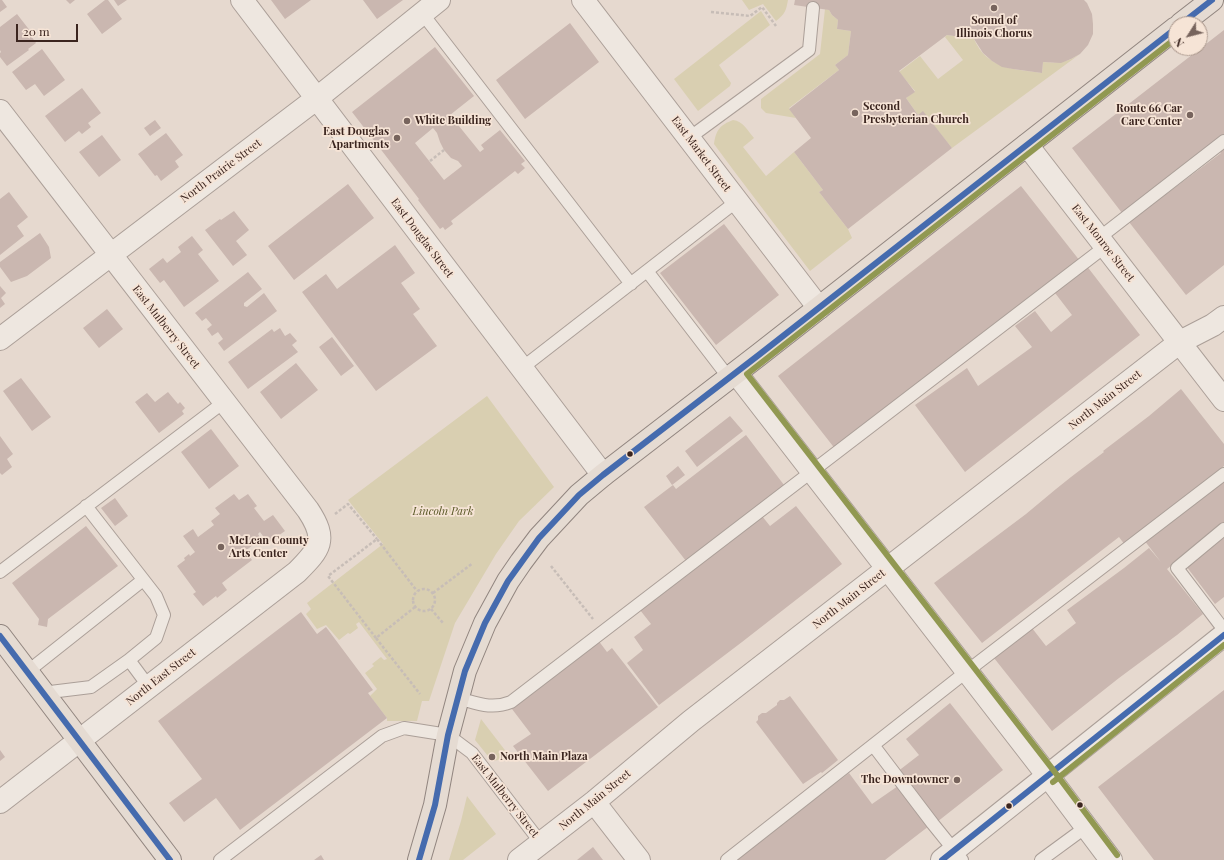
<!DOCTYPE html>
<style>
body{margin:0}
#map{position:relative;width:1224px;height:860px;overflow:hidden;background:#e6d9cf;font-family:"Playfair Display",serif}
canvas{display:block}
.north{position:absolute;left:1168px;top:16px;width:40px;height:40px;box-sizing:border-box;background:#f6e4d6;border:1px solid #ab988d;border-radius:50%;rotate:234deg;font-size:11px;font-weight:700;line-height:16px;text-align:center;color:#3b251f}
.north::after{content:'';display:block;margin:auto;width:14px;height:18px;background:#77645d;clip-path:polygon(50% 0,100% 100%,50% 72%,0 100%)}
.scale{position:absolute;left:16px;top:24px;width:62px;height:18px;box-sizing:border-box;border:2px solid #3b251f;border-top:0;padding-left:5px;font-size:12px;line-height:14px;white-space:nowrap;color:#3b251f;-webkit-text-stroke:3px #f6e4d6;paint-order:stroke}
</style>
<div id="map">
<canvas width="1224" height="860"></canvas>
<div class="north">N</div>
<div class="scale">20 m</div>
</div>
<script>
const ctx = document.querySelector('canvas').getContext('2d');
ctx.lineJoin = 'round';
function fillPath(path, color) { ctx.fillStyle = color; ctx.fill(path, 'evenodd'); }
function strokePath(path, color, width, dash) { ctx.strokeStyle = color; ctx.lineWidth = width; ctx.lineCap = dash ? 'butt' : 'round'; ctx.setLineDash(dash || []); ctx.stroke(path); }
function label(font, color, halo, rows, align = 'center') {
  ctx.font = font + ' "Playfair Display",serif'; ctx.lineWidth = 3.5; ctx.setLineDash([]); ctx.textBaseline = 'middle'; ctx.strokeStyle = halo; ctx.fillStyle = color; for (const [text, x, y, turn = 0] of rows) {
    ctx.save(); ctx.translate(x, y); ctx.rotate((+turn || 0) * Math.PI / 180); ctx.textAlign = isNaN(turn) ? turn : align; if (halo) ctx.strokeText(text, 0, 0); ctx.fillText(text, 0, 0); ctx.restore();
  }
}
fillPath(new Path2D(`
 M742,0h46c-2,11 -3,14 -12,21l-13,-17 -14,6z
 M825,9l4,1 3,5 6,5 -1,9 14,2 -3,24 -13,10 4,5 -50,38 7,10 -30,-5 -5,-5v-9l59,-45z
 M761,11l9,14 -51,40 12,18 -1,3 -32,25 -24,-32z
 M947,35l27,4c13,30 40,30 68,34l1,-11c16,1 23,1 37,-8l-128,94 -29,-36 -5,3 -12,-17 9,-7 -16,-19 21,-16 18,23 25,-19 -18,-23z
 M733,120c10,1 15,11 21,18l-11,9 23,29 28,-24 29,38 -4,2 29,37 4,9 -42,33 -76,-100 -20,-27c2,-14 6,-19 19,-24z
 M487,396l67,91 -35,34 -23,33 -41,69 -26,78h-7l-5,20h-30v-3l-17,-22 7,-7 -12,-16 9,-7 -2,-2 9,-7 3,3 3,-1 -28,-37 -3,2 2,4 -8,6 -2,-1 -9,7 -13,-15 -9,4 -11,-15 5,-5 -4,-6 76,-59 -35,-44z
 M481,719l30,39 -19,3 -17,-21z
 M467,796l29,38 -33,26h-14l12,-39z`), '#d9cfb1');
fillPath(new Path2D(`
 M0,0h2l5,7 -7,5z
 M66,0h9l-5,4z
 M105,0h3l14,19 -20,15 -15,-20z
 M114,0h13l-9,6z
 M271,0h40l-26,19z
 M363,0h40l-26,19z
 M795,0h289l3,3 5,11 1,10v10l-5,11 -8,9 -9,5 -10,4 -18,-1 -1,11 -29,-4 -11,-2 -10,-6 -9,-8 -9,-14 -27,-4 -48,36 16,21 -9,6 12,17 5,-4 29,37 -104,81 -29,-37 4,-2 -29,-38 17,-14 -22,-29 50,-39 -4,-5 13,-10 3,-24 -14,-2 1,-9 -6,-5 -3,-5 -35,-5z
 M17,14l14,18 -2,1 7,10 -8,6 1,1 -22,16 -7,-9v-4l1,-1 -1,-2v-23z
 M570,23l29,39 -74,57 -29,-39z
 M1224,30v105l-102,78 -50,-65z
 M435,47l39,49 -24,19 30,37 4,-3 -3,-4 19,-15 25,31 -4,3 4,4 -7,6 -3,-3 -64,50 2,3 -8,6 -2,-3 -3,2 -22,-29 1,-1 -67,-87zM433,128l4,5 3,9 4,8 7,8 7,3 4,5 -18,14 -29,-37z
 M42,49l23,31 -21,16 -9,-12 -9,6 -14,-18z
 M82,88l19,25 -13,10 3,4 -9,7 -3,-3 -14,11 -20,-26z
 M155,120l6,8 -11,8 -6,-8z
 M166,133l17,22 -8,6 4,6 -18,14 -4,-6 -2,1 -17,-22z
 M102,135l19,25 -22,17 -20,-25z
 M1224,149v116l-38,30 -57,-73 92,-69 -1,-1z
 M348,184l26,34 -80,62 -26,-34z
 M1021,186l59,75 -244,189 -58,-74z
 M9,192l19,25 -11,9 7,10 -24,19v-56z
 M234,211l15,19 -13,11 11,14 -14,11 -28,-36 15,-11 1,1z
 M724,224l55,71 -63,50 -56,-72z
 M40,233l9,14 2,11 -24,18 -16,6 -11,-15v-5z
 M192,236l11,14 -5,4 21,27 -35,26 -20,-27 -4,3 -11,-14 14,-11 4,5 14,-11 -3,-5z
 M395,245l20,28 -14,10 19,26 -7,5 24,32 -61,45 -74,-99 24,-18 11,15z
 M1086,265l54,70 -175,137 -50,-67 52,-37 11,18 54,-39 -17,-21 20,-15 16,21 21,-17 -17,-22z
 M248,272l14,17 -18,14v3l3,1 17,-14 13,18 -53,40 -6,-8 5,-4 -5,-7 -6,4 -5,-7 5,-4 -6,-7 -4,3 -7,-8z
 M0,286l6,7 -5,5 4,6 -5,4z
 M107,309l16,20 -24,19 -16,-20z
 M280,328l5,8 5,-3 7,8 -5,4 6,7 -50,37 -20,-27 44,-33 2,3z
 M332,337l22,29 -13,10 -22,-29z
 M296,363l22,27 -37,29 -21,-27z
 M21,378l30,39 -19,14 -29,-40z
 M1181,389l43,55v22l-69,53 -30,26 -6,-8 -137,106 -48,-60 92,-69 30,-25 15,-12 33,-25 -1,-1 46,-35z
 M168,392l10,12 2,-2 5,6 -3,3 2,3 -25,19 -24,-31 12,-9 8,9z
 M730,416l13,15 -46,36 -12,-16z
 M211,429l28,37 -30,23 -28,-37z
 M746,435l38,50 -98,76 -42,-54 29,-22 3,4z
 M0,436l13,18 -6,5 5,8 -10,8 -2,-2z
 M678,466l7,9 -13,10 -6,-9z
 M1224,478v45l-57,46 36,45 -26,21 -58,43 -67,53 -58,-73 38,-30 14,18 30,-23 -9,-13 57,-42 25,-20 12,14 -17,-22z
 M234,494l5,6 9,-6 9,12 -3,2 10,13 9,-6 12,16 -17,12 -8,-11 -2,2 3,5 -16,12 7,9 -30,23 5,7 -10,8 -1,-2 -13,10 -10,-12 3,-2 -19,-26 8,-6 -1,-2 5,-4 1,2 5,-4 -12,-16 10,-7 5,8 16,-12 -3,-4 9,-7 -5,-6z
 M115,498l13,18 -13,10 -14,-18z
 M796,506l46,58 -100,78 -83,63 -32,-42 16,-13 -9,-13 17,-13 -11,-14 122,-94 8,10z
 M86,526l32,40 -70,53 -1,8 -9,-2 1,-6 -27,-36z
 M1224,537v60l-9,7 -29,-38z
 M301,612l16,22 9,-7 47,63 -5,3 19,25 -147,112 -24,-32 -32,24 -15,-19 33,-24 -44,-58z
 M598,640l9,12 5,-4 46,59 -110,84 -35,-45 18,-12 -19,-25z
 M1224,690v170h-70l-56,-73z
 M790,696l48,64 -16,13 -1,-1 -18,12 -47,-62 2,-2v-4l4,-3h4l11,-8v-2l3,-3h4z
 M950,703l53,67 -66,52 -40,-50 22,-17 -13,-16z
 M0,750l5,7 -5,4z
 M849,773l23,31 26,-18 31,40 -44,34h-151z
 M593,847l10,13h-26z
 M321,855l3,5h-10z`), '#cab7b0');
const service = new Path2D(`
 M422,13l209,271
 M689,138l120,-88 4,-42
 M1099,238l125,-97
 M647,271l82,107
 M522,368l215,-167
 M86,506l70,90 8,19 -8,23 -27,22
 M1224,529l-47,39 47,62
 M0,572l224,-170
 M27,672l116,-92
 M42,693l49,-6 38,-27 20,27
 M458,698c19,5 33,12 53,4l595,-456
 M873,745l60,79 29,36
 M220,860l162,-124 22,-8 44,7 24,18 69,90
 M727,860l239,-188 258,-198
 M1041,860l45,-33`);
const minor = new Path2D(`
 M242,0l361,475
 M583,0l236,308
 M0,111l308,399c20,30 12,39 -11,62l-297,230
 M1027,145l197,255
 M0,339l316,-240 123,-99
 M594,802l45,58
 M519,860l75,-58 97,-81 489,-379 33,-17 11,-8
 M942,860l282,-225`);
const tertiary = new Path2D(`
 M736,373l312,403 63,84`);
const primary = new Path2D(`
 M1181,24l31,-24
 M0,636l170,224
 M419,860l16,-55 13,-70 12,-45 5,-19 20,-48 23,-42 13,-19 18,-24 40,-43 24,-20 157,-121 416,-326`);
strokePath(service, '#ab9f98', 14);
strokePath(minor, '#ab9f98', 24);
strokePath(tertiary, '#ab9f98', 24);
strokePath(primary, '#91857f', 24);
strokePath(new Path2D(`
 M711,12l39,4 12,-9 14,19
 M430,161l14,-11
 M335,514l13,-10 29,35
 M551,566l42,53
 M413 600a11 11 0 1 1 22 0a11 11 0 1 1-22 0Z
 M433,593l40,-30
 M415,607l-39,31 44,56
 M431,609l12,14
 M376,638l-48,-62 49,-37 40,52`), '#c7bdb7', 2.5, [3, 2]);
strokePath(service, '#eee7e0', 12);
strokePath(minor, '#eee7e0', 22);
strokePath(tertiary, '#eee7e0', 22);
strokePath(primary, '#e5dbd2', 22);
strokePath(new Path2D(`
 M1181,24l31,-24
 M0,636l170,224
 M419,860l16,-55 13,-70 17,-64 20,-48 23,-42 31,-43 40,-43 24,-20 157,-121 416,-326
 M942,860l282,-225`), '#456bae', 6);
strokePath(new Path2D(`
 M1053,782l171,-137
 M1117,855l-63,-84 -307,-397 429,-336`), '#919851', 6);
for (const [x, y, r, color] of [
 [994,8,4,"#77645d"],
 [855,113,4,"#77645d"],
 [1190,115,4,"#77645d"],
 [407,121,4,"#77645d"],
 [397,138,4,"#77645d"],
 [630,454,3.5,"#3b251f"],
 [221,547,4,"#77645d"],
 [492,757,4,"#77645d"],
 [957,780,4,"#77645d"],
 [1080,805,3.5,"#3b251f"],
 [1009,806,3.5,"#3b251f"]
]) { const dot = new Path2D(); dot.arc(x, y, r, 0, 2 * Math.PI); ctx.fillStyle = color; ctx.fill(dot); strokePath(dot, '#f6e4d6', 1.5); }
label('bold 11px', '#3b251f', '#f6e4d6', [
 ["Sound of",994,21,"center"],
 ["Illinois Chorus",994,34,"center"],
 ["Second",863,107],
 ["Presbyterian Church",863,120],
 ["Route 66 Car",1182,109,"right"],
 ["Care Center",1182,122,"right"],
 ["White Building",415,121],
 ["East Douglas",389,132,"right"],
 ["Apartments",389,145,"right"],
 ["McLean County",229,541],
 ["Arts Center",229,554],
 ["North Main Plaza",500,757],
 ["The Downtowner",949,780,"right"]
], 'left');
label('11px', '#3b251f', '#f6e4d6', [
 ["East Market Street",701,154,53],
 ["North Prairie Street",221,171,-37],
 ["East Douglas Street",422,238,53],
 ["East Monroe Street",1103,243,52],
 ["East Mulberry Street",166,327,52],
 ["North Main Street",1105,400,-38],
 ["North Main Street",849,599,-38],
 ["North East Street",161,677,-38],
 ["East Mulberry Street",505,796,52],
 ["North Main Street",595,800,-39]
]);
label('italic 11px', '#585725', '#f6e4d6', [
 ["Lincoln Park",443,512]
]);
</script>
